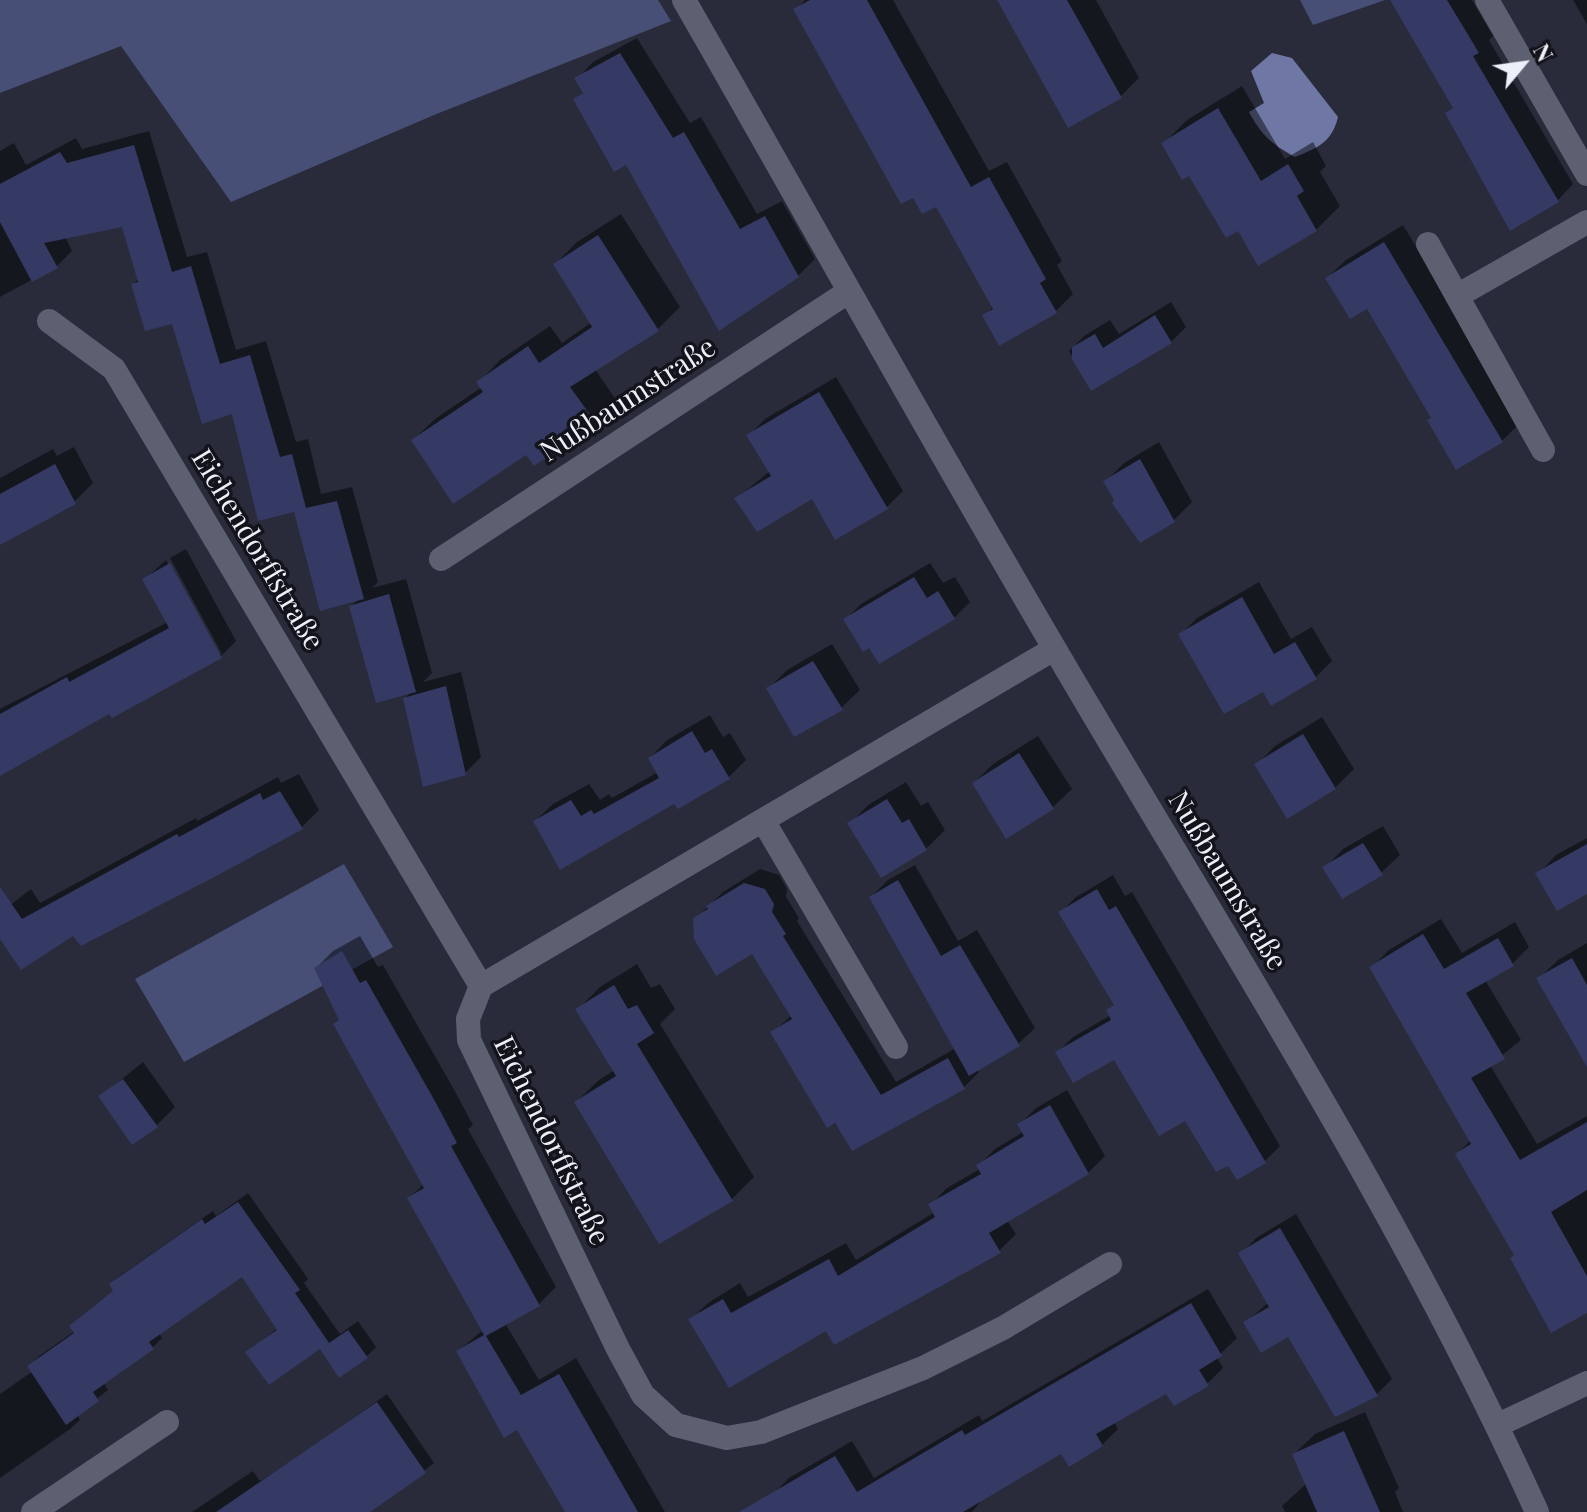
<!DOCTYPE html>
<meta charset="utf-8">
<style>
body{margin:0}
#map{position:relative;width:1587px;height:1512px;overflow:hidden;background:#292b3a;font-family:"Playfair Display",serif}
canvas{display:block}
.north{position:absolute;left:1483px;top:24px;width:80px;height:80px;-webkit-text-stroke:6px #13141b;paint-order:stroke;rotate:61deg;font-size:22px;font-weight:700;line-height:32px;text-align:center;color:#edeff9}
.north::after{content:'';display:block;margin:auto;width:28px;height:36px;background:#edeff9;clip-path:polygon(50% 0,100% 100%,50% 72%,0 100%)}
</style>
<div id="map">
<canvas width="1587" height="1512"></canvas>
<div class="north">N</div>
</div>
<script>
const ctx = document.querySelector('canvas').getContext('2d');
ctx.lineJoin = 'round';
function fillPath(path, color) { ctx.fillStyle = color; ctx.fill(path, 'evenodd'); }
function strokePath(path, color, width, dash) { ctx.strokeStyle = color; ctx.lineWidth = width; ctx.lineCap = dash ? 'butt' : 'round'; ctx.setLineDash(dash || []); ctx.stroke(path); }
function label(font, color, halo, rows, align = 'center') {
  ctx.font = font + ' "Playfair Display",serif'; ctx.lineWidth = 7; ctx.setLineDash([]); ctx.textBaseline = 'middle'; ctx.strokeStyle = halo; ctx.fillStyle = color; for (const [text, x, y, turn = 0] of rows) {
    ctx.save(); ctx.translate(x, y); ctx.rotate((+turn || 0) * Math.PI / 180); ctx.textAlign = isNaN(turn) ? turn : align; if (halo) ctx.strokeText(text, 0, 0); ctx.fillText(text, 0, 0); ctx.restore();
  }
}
fillPath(new Path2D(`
 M0,0h658l13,21 -237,94 -203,87 -110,-156 -121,47z
 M1300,0h85l-72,25z
 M344,864l49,83 -209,115 -49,-83z`), '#484f77');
fillPath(new Path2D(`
 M1272,53l20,5 46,59c-6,25 -20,31 -43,40 -22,-12 -34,-22 -46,-45l15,-9 -13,-32z`), '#6f77a5');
fillPath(new Path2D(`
 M805,0h88l96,171 18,-9 55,99 -5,4 16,29 -17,17 -72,5 9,-9 -57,-103 -140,-194z
 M1000,0h96l43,78 -19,19z
 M1397,0h75l21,36 -4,4 84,144 -15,16 -111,-87 8,-7z
 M1573,0h14v24z
 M637,38l53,85 11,-6 56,97 25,-13 33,58 -17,17 -171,-114 -51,-63 8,-8 -7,-12 16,-17z
 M1242,86l43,73 28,-17 13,24 -6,6 20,34 -24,24 -77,-2 -76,-84 24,-24z
 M149,131l38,126 20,-5 29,98 30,-9 30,101 12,-3 13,55 31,-7 26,95 -6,6 34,-9 26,94 -9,9 38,-10 20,85 -16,16 -60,-75 8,-8 -62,-84 8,-7 -64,-90 -122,-188 -39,-37 5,-6 -16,-54 -58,12 7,15 -15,15 -57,31v-146l14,-8 12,22 50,-27 6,11z
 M621,214l59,93 -22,22 -63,40 21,31 -21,22 -68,30 -114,-12 22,-21 47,-32 -3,-5 21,-22 50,-34 12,17 30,-21 -37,-58 22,-22z
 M1403,225l118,197 -19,19 -69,-24 -66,-111 -40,-28 19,-18z
 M1171,302l15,25 -15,15 -79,46 -23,-37 15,-15 26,-16 9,14z
 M836,377l67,114 -16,16 -74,-10 -76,1 33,-27 -21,-36 16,-16z
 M1159,442l33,60 -19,19 -56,-21 -11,-19 18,-18z
 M74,447l19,36 -19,19 -74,39v-63l53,-29 4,7z
 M186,549l50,92 -15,15 -111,55 -110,62v-64l168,-87 -24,-42 22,-20 52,94h4l-52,-96z
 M930,563l13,20 12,-6 15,25 -16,16 -84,27 -25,-25 16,-16z
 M1259,582l32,57 21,-12 20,34 -16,16 -53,12 -83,-54 17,-17z
 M832,644l28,46 -19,18 -72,-20 18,-18z
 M710,715l13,22 7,-4 16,27 -17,17 -54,24 -114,66 -26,-46 18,-17 36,-20 11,16 9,-6 3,4 46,-26 -8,-14 17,-18z
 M1322,717l32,52 -19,19 -79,-23 19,-19z
 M1038,736l34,53 -19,18 -46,29 -33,-53 19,-19z
 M299,774l20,36 -17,17 -302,108v-22l31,-24 9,14 156,-85 1,3 81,-44 3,6z
 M906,782l15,24 7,-4 17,28 -19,19 -76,-25 18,-19z
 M1383,826l17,29 -19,18 -56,-5 18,-19z
 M1587,838v53l-49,-17 18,-19z
 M915,865l43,76 19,-11 58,98 -17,16 -41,25 2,3 -15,15 -112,61 -80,-115 20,-18 -39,-64 -58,-32 28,-27 37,-23 19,6 8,14 -1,8 13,21 -2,3 99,161 60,-34 -85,-151 17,-17z
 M1113,875l12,21 7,-4 148,254 -15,15 -79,-43 -71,-61 -58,-4 16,-16 38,-22 -3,-5 8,-7 -55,-91 15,-15z
 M1441,919l21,34 53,-31 14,25 -17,17 -27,16 36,60 -31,25 47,79 50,-28v194l-71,-56 -59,-100 14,-14 -99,-173 17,-17z
 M360,936l18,31 5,-2 69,121 21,39 -5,4 88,158 -17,17 -34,19 34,57 37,-22 89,154h-98l-49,-85 -60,-76 25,-21 -74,-132 15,-14 -108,-216 17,-17z
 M1587,943v84l-48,-49 19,-18z
 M637,964l14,24 9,-4 15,25 -15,15 94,153 -23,23 -155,-98 23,-22 16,-10 -37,-61 22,-22z
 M143,1062l32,45 -19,19 -56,-29z
 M1067,1090l38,66 -17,17 -81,47 9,14 -17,17 -173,77 -135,-9 17,-16 32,-20 8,14 98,-54 10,17 79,-48 -5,-7 17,-17 33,-19 -2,-3 17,-17 28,-17 -4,-7 17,-17z
 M248,1193l60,86 -4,4 36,51 18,-13 18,26 -10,10 -46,-10 -72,5 30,-24 -35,-54 -84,59 3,5 -10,10 -49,34 5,8 -31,24 3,6 -10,9 -70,49v-84l33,-23 -4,-5 10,-10 36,-25 40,-41 -4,-6 10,-9 92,-64 3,5z
 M1296,1214l96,165 -15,15 -41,20 -47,-80 -44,-11 24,-21 -28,-48 15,-16z
 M1208,1289l29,49 -20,19 6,11 -16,16 -40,7 -53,31 4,7 -16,16 -41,6 -77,46 -12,15h-209l10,-18 16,-16 63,-37 22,37 105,-63 3,6z
 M387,1394l47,69 -39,30 -40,19h-163l61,-41 7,10 35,-21z
 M1365,1412l34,76 -4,4 8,20h-118l-3,-6 25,-23 -13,-29 21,-20z`), '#0007');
fillPath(new Path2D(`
 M810,0h57l104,187 18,-10 57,102 -6,4 17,30 -58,33 -17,-31 11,-6 -57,-102 -14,7 -9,-16 -12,6 -108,-195z
 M997,0h70l55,98 -54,30z
 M1390,0h57l32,53 -6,3 86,146 -49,29 -65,-118 8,-5z
 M620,53l53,85 11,-6 56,97 25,-13 34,61 -80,54 -93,-166 -12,7 -41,-73 10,-6 -9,-15z
 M1218,108l43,73 27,-17 16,27 -7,5 20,35 -59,35 -20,-35 -12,7 -37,-62 -7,4 -21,-37z
 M134,145l38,127 19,-6 29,98 30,-9 30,102 12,-3 14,54 31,-7 27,98 -44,12 -26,-99 -36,9 -26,-107 -30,10 -30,-100 -27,7 -14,-47 7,-2 -16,-55 -78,16 14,25 -26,14 -32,-60v-38l60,-32 7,11z
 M598,235l61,96 -89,56 26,36 -62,43 -8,-11 -73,49 -42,-64 72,-48 -7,-10 52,-36 11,17 53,-36 -39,-63z
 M1384,242l119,200 -47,28 -29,-50 4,-2 -64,-109 -17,10 -25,-41z
 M1155,315l17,28 -81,48 -19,-32v-12l23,-13 8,14z
 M819,392l69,117 -53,31 -23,-41 -55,33 -23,-34 37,-22 -25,-41z
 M1140,459l35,63 -35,21 -28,-40 2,-3 -11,-19z
 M55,464l21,40 -76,41v-51z
 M170,563l52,95 -110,60 -3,-4 -109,62v-62l67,-37 2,5 100,-54 -27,-49z
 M914,577l13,21 11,-7 17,28 -76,45 -10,-16 -6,4 -20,-33z
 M389,594l27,98 -40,11 -27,-97z
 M1242,597l32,57 21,-12 22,37 -46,27 -8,-14 -39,22 -46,-80z
 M813,661l30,49 -49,27 -28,-49z
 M446,686l20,89 -43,12 -20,-89z
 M692,731l13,22 7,-4 18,30 -52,30 -4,-5 -114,66 -27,-49 38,-21 10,16 10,-6 3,4 65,-36 -11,-20z
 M1303,734l33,55 -49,30 -33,-55z
 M1019,753l35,56 -48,30 -34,-56z
 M280,791l23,38 -83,45 -139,72 -8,-10 -52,34 -21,-31v-52l22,32 155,-85 2,3 81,-44 3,7z
 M887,799l15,24 7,-4 18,31 -46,28 -34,-55z
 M1363,843l20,32 -41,24 -20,-32z
 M1587,844v50l-30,17 -22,-38z
 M898,880l43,76 19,-11 60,101 -51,30 -100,-179z
 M744,883l21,6 9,15 -2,8 14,22 -3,2 98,159 67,-37 17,31 -113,62 -17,-28 -8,5 -57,-96 22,-13 -40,-65 -36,22 -22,-37 -1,-21 15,-9 -2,-3z
 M1097,889l12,21 7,-4 150,257 -29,17 -9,-14 -12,6 -31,-51 -26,15 -45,-76 -41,23 -18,-31 56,-32 -5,-10 8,-5 -56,-93z
 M1423,934l21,35 54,-31 16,28 -48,27 39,66 -34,19 49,82 67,-38v68l-36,22 36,64v37l-36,20 -41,-75 4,-3 -59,-101 16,-10 -102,-177z
 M342,951l18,32 6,-3 70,123 21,40 -6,3 89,160 -54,30 35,59 38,-21 79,138h-73l-48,-82 -13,8 -48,-87 28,-16 -77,-137 17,-10 -91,-164 6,-4 -25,-52z
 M1572,958l15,27v82l-51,-89z
 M614,985l14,24 9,-4 17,28 -17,11 96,157 -74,43 -85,-142 42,-26 -41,-67z
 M123,1079l35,48 -26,18 -34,-49z
 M1050,1105l39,69 -100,59 12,20 -167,92 -8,-14 -97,57 -41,-69 35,-20 8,14 98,-54 9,17 97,-59 -7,-13 53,-30 -5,-9 48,-29 -7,-12z
 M238,1202l62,88 -5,3 34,50 19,-13 20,28 -29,20 -19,-29 -51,36 -24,-33 32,-22 -35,-53 -93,65 5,7 -61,43 6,9 -33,24 -39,-59 47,-33 -5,-7 44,-35 -4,-7 93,-65 3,5z
 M1280,1228l98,168 -43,21 -47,-80 -27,16 -18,-31 26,-15 -31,-54z
 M1191,1303l31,53 -23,14 10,16 -35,20 -8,-12 -70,40 7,12 -34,21 -8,-13 -98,58h-224l96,-56 22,36 105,-62 3,5z
 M377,1402l49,71 -56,39h-154z
 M1344,1431l36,81h-63l-25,-58z`), '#353a64');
strokePath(new Path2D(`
 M684,0c136,237 268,477 408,712 154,260 321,524 445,800
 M1487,0l100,174
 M1428,244l115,206
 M1457,296l130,-74
 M49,321l65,48 367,617 -13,33 1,21 149,309 25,46 33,30 51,13 34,-6 162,-64 80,-40 107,-64
 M441,559l407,-267
 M764,822l132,225
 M481,986l573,-337
 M1498,1425l89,-42
 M33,1512l134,-90`), '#5d6071', 24);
label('28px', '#edeff9', '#13141b', [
 ["Nußbaumstraße",628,400,-33],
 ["Eichendorffstraße",257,550,59],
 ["Nußbaumstraße",1227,881,59],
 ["Eichendorffstraße",551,1141,64]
]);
</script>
